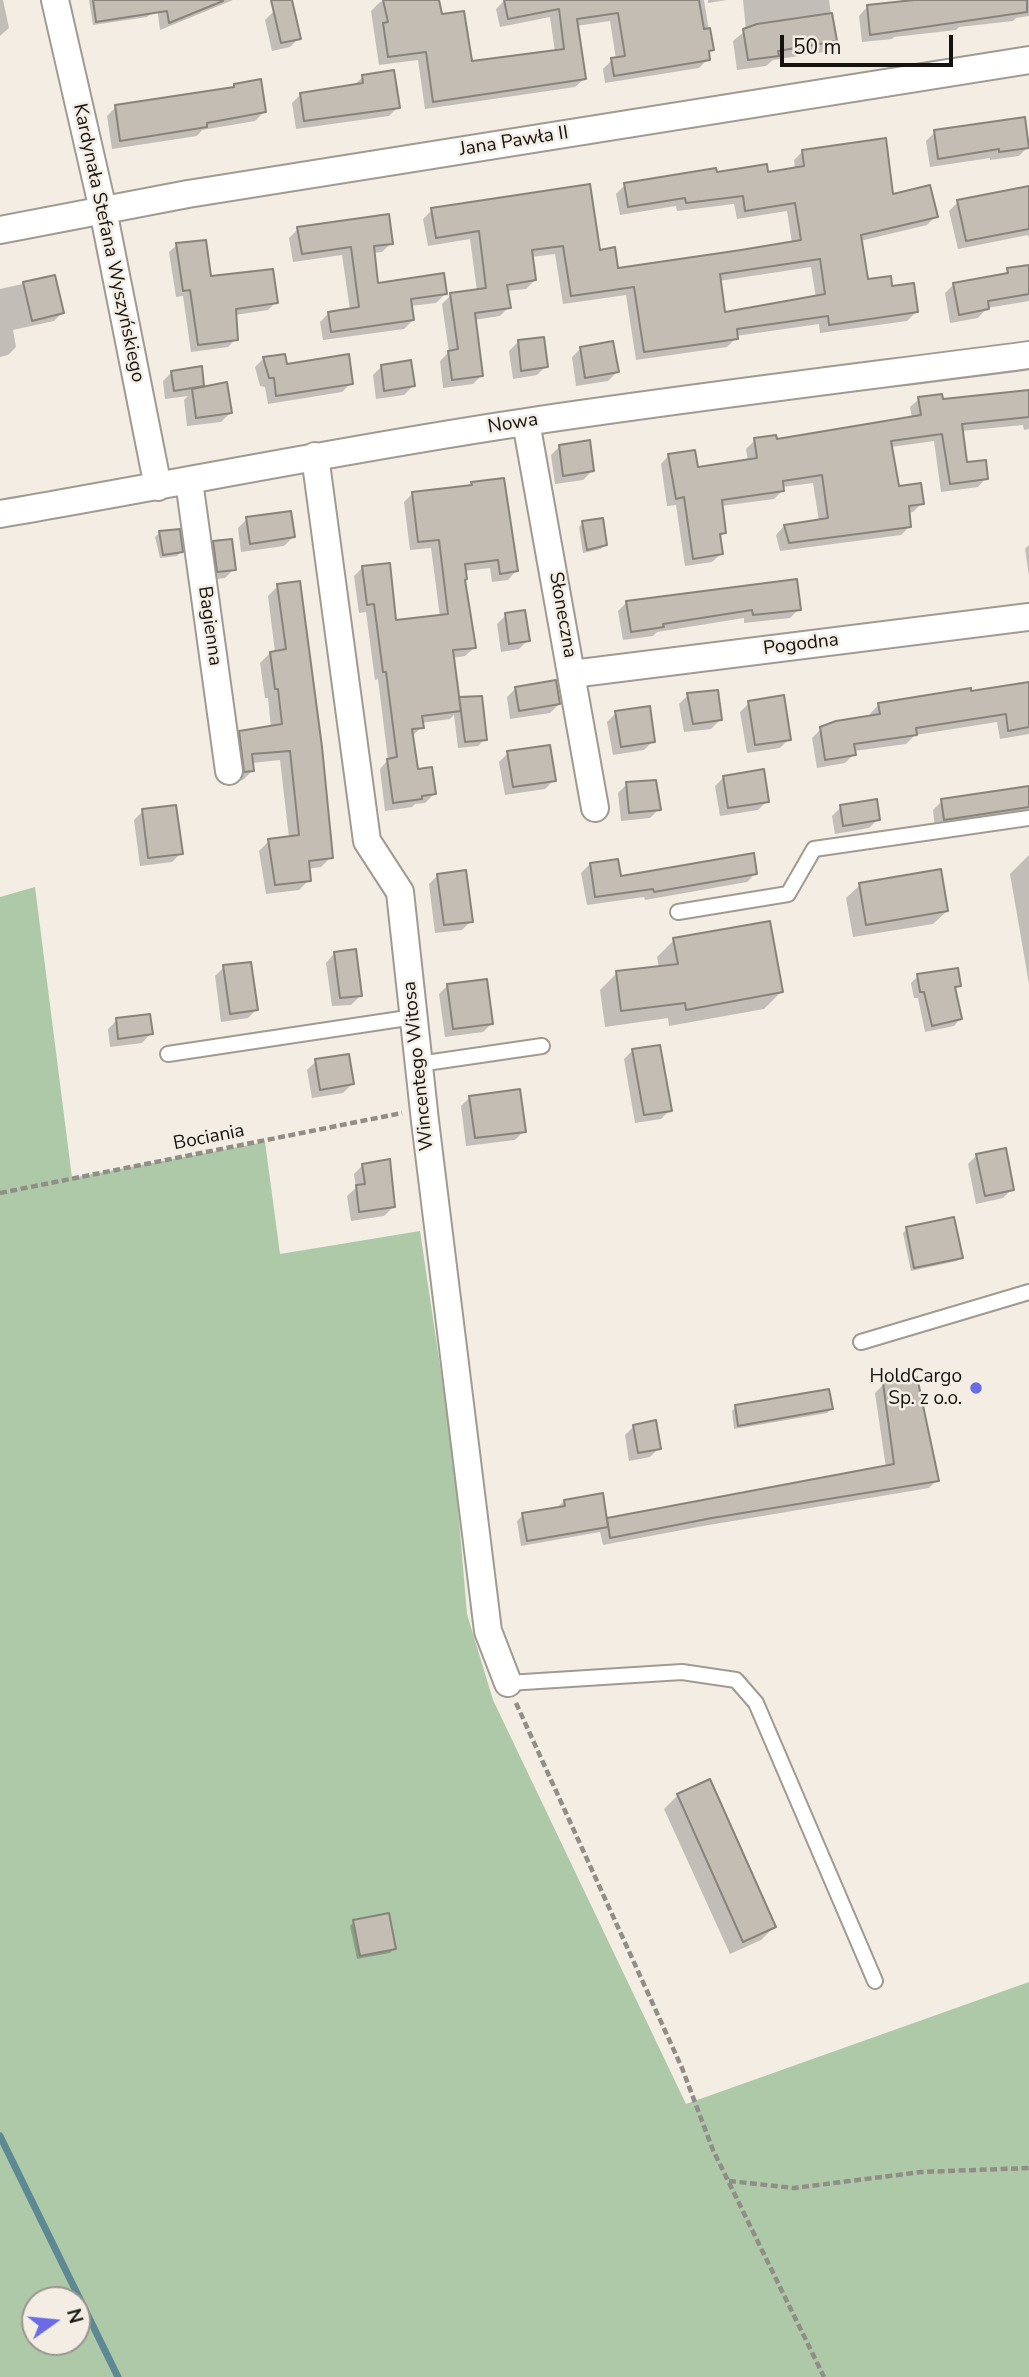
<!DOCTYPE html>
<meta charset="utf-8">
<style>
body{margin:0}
#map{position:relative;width:1029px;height:2377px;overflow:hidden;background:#f3ede4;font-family:"Nunito Sans",sans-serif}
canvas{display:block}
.north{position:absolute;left:21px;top:2286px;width:70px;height:70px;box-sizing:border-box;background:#f3ede4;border:2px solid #9a968f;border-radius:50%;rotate:75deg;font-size:19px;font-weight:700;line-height:28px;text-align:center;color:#151310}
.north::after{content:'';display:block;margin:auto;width:24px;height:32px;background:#696ce6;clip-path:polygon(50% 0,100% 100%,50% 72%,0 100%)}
.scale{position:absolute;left:780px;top:35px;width:173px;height:32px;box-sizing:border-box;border:4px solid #151310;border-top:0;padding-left:9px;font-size:21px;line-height:24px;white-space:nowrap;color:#151310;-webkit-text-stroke:5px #f3ede4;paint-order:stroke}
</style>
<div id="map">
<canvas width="1029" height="2377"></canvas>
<div class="north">N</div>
<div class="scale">50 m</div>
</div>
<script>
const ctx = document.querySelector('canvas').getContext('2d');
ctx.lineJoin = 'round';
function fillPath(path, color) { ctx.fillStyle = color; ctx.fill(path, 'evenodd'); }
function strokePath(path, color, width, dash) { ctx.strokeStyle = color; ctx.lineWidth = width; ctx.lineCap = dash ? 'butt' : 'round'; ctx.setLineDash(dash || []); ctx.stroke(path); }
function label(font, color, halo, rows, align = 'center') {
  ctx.font = font + ' "Nunito Sans",sans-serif'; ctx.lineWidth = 5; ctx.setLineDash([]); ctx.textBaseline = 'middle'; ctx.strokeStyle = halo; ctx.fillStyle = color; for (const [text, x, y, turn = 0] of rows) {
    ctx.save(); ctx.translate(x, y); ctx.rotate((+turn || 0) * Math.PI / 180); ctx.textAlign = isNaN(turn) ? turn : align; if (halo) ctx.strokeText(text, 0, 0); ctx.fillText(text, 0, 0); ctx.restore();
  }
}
fillPath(new Path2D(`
 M35,887l37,291 193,-36 15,112 140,-23 34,229 13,154 26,86 193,404 343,-122v395h-1029v-1480zM35,2300h42v42h-42z`), '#adc9a7');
fillPath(new Path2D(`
 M0,0h3l6,28 -9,8z
 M89,0h61l2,13 -5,4 -54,8z
 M164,0h69l-73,30 -3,-23z
 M390,0h47l4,16 29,47 85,-11 -5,-35 -50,10 -4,-18 9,-9h199l8,49 -5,4 1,6 -9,9 -94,15 -2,-14 9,-9 4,-1 -6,-38 -34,5 8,53 -9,8 -150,22 -7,-49 -39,5 -8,-54 9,-9z
 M708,0h19l-19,3z
 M743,0h86l6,41 -11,11 -51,8 -7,6 -29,4 -4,-29 13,-11z
 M901,0h128v16l-13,2 -3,3 -54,6 -3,3 -62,7 -2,2 -30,3 -3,-26 8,-9 34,-4z
 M274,11l25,27 -9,9 -18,4 -7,-31z
 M363,77l35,30 -9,9 -93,13 -4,-26 9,-9 52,-8z
 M235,86l29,26 -9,9 -53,9 -5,6 -85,13 -5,-33 9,-9 115,-18z
 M935,132l93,15 -9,9 -29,4v-2l-60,9 -4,-26z
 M803,151l133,65 -9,9 -67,16 6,40 25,7 25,24 -9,9 -87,12 -1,-9 -83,12v2l-9,9 -91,13 -10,-65 -63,9 -8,-50 -24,3 4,23 -9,9 -20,2 3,16 -9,9 -26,4 8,55 -9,9 -30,4 -3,-27 9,-9 -7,-48 9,-9 26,-4 -7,-52 -42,7 -5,-27 9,-9 166,42 18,18 176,-27 -5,-32 -50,8 -3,-15 -57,7 -1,-5 -56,9 -4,-21 9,-9 90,-11h51l29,-5 -1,-9zM811,267l5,31 -93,16 -4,-33z
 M1029,189v49l-1,-3 -70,14 -9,-38 9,-9z
 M298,229l93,14 -9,9 -9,1 4,32 68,9 -9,9 -26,3 3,14 -9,9 -81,11 -3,-18 9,-9 21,-3 -8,-55 -49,7 -4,-24z
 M177,245l33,33 66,24 -8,8 -33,5 1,24 -8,8 -37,5 -8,-56 -7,1 -7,-45z
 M1029,266v35l-42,7 -9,10 -28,5 -5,-30 9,-9 48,-8 6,-6z
 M54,277l8,36 -8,8 -41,9 3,17 -8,8 -8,2v-68z
 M518,342l28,24 -9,9 -24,4 -4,-28z
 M581,348l36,24 -9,9 -32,5 -4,-29z
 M264,358l21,8 66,17 -9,9 -74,12 -3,-17 -5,-1 -5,-19z
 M382,366l31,20 -9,9 -28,4 -3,-24z
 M172,372l31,14 -4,4 31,23 -9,9 -34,4 -3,-26 4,-4 -23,3 -2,-18z
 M1029,391v38l-5,1 -1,-5 -62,6 5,33 20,14 -8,9 -37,5 -7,-51 -43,6 7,41 24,15 -9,9 -5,1 2,13 -9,9 -121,16 -4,-16 8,-9 35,-5 -6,-38 -31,4 1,3 -9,9 -53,7 4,26 -6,6 2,16 -9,8 -27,4 -9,-61 -9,1 -6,-42 8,-9 27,14 52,-8 -2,-12 9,-9 20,1 137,-23 -2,-11 9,-8 23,2z
 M560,446l32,25 -9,9 -28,4 -4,-29z
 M472,484l44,87 -8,9 -16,2 -2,-14 -26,3 -1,10 11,67 -9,8 -12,2 5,43 27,38 -7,7 -20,2 -4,-33 -4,4 -29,4 1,4 -10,9 5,35 17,23 -9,9 -10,1 -3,3 -27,4 -5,-42 8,-9 -10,-81 -3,1 -9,-68 -7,1 -5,-37 9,-9 32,55 45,-5 -9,-69 -21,2 -6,-48 9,-9 56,-6z
 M247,519l46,18 -9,9 -43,6 -3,-24z
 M583,523l22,22 -4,4 -18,4 -4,-26z
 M178,531l3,21 -4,4 -17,2 -5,-21 4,-4z
 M214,543l20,26 -9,9 -16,2 -4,-28z
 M1029,545v31l-4,-27z
 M278,586l53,271 -10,10 -13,2 1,11 -10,10 -33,4 -7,-43 10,-10 20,-3 -9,-78 -28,3 1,7 -10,10 -8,1 -5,-39 10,-10 31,-4 -3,-30h-3l-5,-35 10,-10 5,-1 -7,-56z
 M627,602l172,7 -9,9 -46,5v-5l-87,14 -4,4 -30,4 -5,-29z
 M506,615l22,25 -9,9 -18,3 -4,-28z
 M1029,684v50l-29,5 -3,-17 -82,13 -9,9 -52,7v3l-9,9 -28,5 -5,-30 9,-9 49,-11v-4l9,-10z
 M516,688l43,16 -9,9 -40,6 -3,-22z
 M688,695l32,25 -9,9 -27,3 -5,-28z
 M749,703l40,36 -9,9 -33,5 -7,-41z
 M616,713l37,28 -9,9 -31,5 -6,-33z
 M508,753l46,27 -9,9 -40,6 -6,-33z
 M724,777l43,24 -9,9 -38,6 -5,-30z
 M627,784l32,25 -9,9 -29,3 -3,-28z
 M1029,788v26l-94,14 -2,-18 9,-9z
 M841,807l37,12 -9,9 -34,6 -3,-18z
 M143,811l38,42 -9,9 -32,4 -6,-46z
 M1029,855v129l-19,-110z
 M590,864l29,14 137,-5 -9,9 -102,18 -1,-3 -57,8 -6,-32z
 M438,875l33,46 -9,9 -27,3 -6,-49z
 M860,885l87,26 -14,13 -80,13 -7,-39z
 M674,940l107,52 -17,17 -95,17 -1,-8 -63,9 -5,-37 17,-17 42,-5 -2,-11z
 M334,954l26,42 -9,9 -19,1 -6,-43z
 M224,967l33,42 -9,9 -27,4 -6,-46z
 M918,976l41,9 -5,6 6,28 -6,7 -29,6 -7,-34h-4l-3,-15z
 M448,985l44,38 -9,9 -38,5 -6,-43z
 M117,1020l34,13 -9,10 -32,4 -2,-18z
 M633,1050l37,60 -9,9 -26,4 -11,-64z
 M316,1061l36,23 -9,9 -31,5 -5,-28z
 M470,1097l54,34 -9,9 -49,6 -5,-40z
 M977,1155l35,34 -9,9 -27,6 -8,-40z
 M363,1165l30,42 -9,9 -33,5 -4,-25 9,-8 -2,-14z
 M907,1229l54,28 -4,4 -46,10 -8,-38z
 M883,1385l54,95 -8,8 -226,38 -100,19 -3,-13 -79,14 -4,-25 6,-6 35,-8 6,-6 41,20 281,-53 -11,-75z
 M736,1407l95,2 -4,4 -93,16 -2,-18z
 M634,1426l25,22 -9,9 -21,4 -4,-26z
 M678,1795l96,132 -13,13 -31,14 -66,-145z
 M354,1922l40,27 -4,4 -33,6 -7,-33z`), '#0003');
strokePath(new Path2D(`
 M0,2136l118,241`), '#5c8994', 7);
const building = new Path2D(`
 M93,0h130v1l-54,22 -2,-12 -71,11z
 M271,0h21l9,39 -20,4z
 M383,0h56l3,14 22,-3 8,50 92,-12 -5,-40 -51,10 -4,-19h195l5,29 6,-1 4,22 -5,1 1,9 -96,16 -3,-18 14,-2 -7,-43 -41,6 9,60 -153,23 -7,-50 -38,5 -5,-34 5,-1z
 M914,0h113v12l-157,23 -3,-30z
 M832,13l5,28 -59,10 1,5 -31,4 -5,-31 14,-5z
 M394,70l6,38 -96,13 -4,-28 63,-10 -1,-8z
 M261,79l5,33 -59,11v4l-87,14 -5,-36 119,-18v-3z
 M1025,117l4,31 -30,4v-3l-61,10 -4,-29z
 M886,138l7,56 37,-9 8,32 -77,18 7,44 23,-3 1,10 22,-3 4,29 -89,13 -1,-9 -91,13 1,10 -94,13 -10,-65 -63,9 -8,-50 -31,4 4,30 -29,5 4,23 -36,5 8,63 -31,4 -4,-29 10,-2 -8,-56 36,-5 -7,-57 -43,7 -5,-30 159,-24 10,66 15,-3 3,21 123,-18 60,-10 -6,-37 -50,8 -2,-15 -57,7 -1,-5 -57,9 -4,-24 92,-15 1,4 50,-8 1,8 36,-6 -2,-16zM820,259l5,35 -100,18 -5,-38z
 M1029,186v43l-63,12 -9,-41z
 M389,214l4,30 -19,2 4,37 66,-10 3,21 -36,5 3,21 -83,12 -3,-20 31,-5 -8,-60 -49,7 -5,-27z
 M206,240l5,36 62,-7 5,34 -42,6 2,31 -40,5 -8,-55 -7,1 -7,-48z
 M1029,265v29l-41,7 1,8 -30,6 -6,-32 55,-10 -1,-5z
 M55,275l9,38 -32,8 -9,-39z
 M544,337l4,30 -27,4 -3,-31z
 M613,341l6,31 -34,6 -5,-31z
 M285,354l2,10 62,-10 4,30 -77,12 -2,-18h-5l-6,-21z
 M411,360l4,26 -31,5 -3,-26z
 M202,366l2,20 -30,5 -3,-20z
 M227,382l5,31 -36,5 -4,-29z
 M1029,390v27l-67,7 5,38 19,-2 2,19 -38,5 -8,-50 -51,7 8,45 22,-3 3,21 -15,2 2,21 -122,16 -5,-18 44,-7 -6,-43 -39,6 1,10 -62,9 4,33 -6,1 3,20 -30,5 -9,-62 -8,2 -8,-45 27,-4 3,17 59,-9 -3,-20 22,-3 1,4 144,-24 -3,-18 24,-3 1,5z
 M590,440l4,31 -31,5 -4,-31z
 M504,478l14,93 -18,3 -2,-14 -33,4 2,15 -2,1 11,68 -23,2 8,61 -39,5 2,12 -12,1 6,40 14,-2 4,27 -14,2v3l-29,4 -6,-44 10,-2 -11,-85h-3l-9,-68 -7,1 -5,-39 28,-3 6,57 52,-6 -9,-74 -21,2 -6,-50 60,-7 -1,-3z
 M291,511l4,26 -45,7 -4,-27z
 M603,518l4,27 -20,5 -5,-29z
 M180,529l3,23 -20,3 -4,-24z
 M232,539l4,31 -19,2 -4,-31z
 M797,579l4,31 -48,5 -1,-5 -89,14 1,3 -33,5 -5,-31z
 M300,581l22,166 11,111 -24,3 2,20 -36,4 -7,-46 31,-4 -9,-84 -38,3 2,17 -10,1 -5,-41 43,-7 -4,-35h-3l-5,-37 16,-3 -9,-65z
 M525,610l5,31 -21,3 -4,-31z
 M556,680l4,24 -41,7 -4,-24z
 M1029,682v45l-21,4 -2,-17 -90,14 1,7 -63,9 2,11 -31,5 -5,-33 16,-6 44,-7 -2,-11 93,-15v3z
 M718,690l4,30 -29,4 -6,-31z
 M784,695l7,45 -36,5 -7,-44z
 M482,696l5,44 -22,2 -6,-45z
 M650,706l5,36 -34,5 -6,-36z
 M550,745l6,36 -43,6 -6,-36z
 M764,769l5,33 -41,6 -5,-32z
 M656,780l5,30 -32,3 -3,-31z
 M1029,786v21l-85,13 -3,-21z
 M877,799l3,21 -37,6 -3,-21z
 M176,805l7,49 -35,4 -6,-49z
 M754,853l3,21 -103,18 -1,-3 -58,8 -5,-34 28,-4 3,17z
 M941,869l7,42 -82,14 -7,-42z
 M466,870l7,52 -29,3 -7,-51z
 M770,921l13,71 -97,18 -1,-7 -64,8 -5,-40 62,-7 -5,-26z
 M356,949l6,47 -22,2 -6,-46z
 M251,962l7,48 -28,4 -7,-49z
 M958,968l3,18 -6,1 7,32 -30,7 -8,-34h-4l-3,-18z
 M487,979l6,45 -40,5 -6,-45z
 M150,1014l3,20 -35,5 -2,-21z
 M660,1045l12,66 -28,4 -12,-66z
 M349,1054l5,30 -34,6 -5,-31z
 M520,1089l6,43 -51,6 -6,-42z
 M1006,1148l8,42 -29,6 -9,-42z
 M390,1159l5,48 -36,5 -3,-27 9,-1 -3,-20z
 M954,1217l9,41 -49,10 -8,-41z
 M917,1377l22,104 -227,37 -102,20 -3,-20 287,-54 -11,-81z
 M829,1389l4,20 -95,17 -3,-21z
 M656,1420l5,29 -23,4 -5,-28z
 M603,1493l5,34 -81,14 -5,-28 43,-7 -1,-6z
 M710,1779l66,148 -33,15 -66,-148z
 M389,1913l7,36 -36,7 -7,-36z`);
fillPath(building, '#c3bdb4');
strokePath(building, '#88837b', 2);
const service = new Path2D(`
 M678,912l110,-18 26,-45 215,-31
 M168,1054l246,-37
 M419,1064l123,-18
 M861,1342l168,-50
 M508,1683l174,-11 54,8 20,23 119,278`);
const minor = new Path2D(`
 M55,0l48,210 55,277
 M0,230l188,-36 841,-134
 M526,422l69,386
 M315,456l52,385 33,51 25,229 63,510 20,52
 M189,481l40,290
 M0,514c175,-30 350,-66 526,-92 167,-25 335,-45 503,-67
 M572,674l457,-57`);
strokePath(service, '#a09a92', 18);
strokePath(minor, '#a09a92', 30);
strokePath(new Path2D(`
 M0,1193l402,-80
 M516,1703l166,365 31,82 111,227
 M729,2181l65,7 127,-16 108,-4`), '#918d87', 4.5, [7, 3.5]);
strokePath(service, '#fff', 14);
strokePath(minor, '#fff', 26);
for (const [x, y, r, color] of [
 [976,1388,7,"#696ce6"]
]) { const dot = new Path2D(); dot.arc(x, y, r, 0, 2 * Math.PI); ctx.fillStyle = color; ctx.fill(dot); strokePath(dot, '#f3ede4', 2.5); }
label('19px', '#151310', '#f3ede4', [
 ["Jana Pawła II",514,142,-9],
 ["Kardynała Stefana Wyszyńskiego",108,243,78],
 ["Nowa",513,424,-9],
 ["Słoneczna",562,615,80],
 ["Bagienna",209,626,82],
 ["Pogodna",801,645,-7],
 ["Wincentego Witosa",419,1066,-96],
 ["Bociania",209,1138,-11]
]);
label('19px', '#151310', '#f3ede4', [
 ["HoldCargo",962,1377],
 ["Sp. z o.o.",962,1399]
], 'right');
</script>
